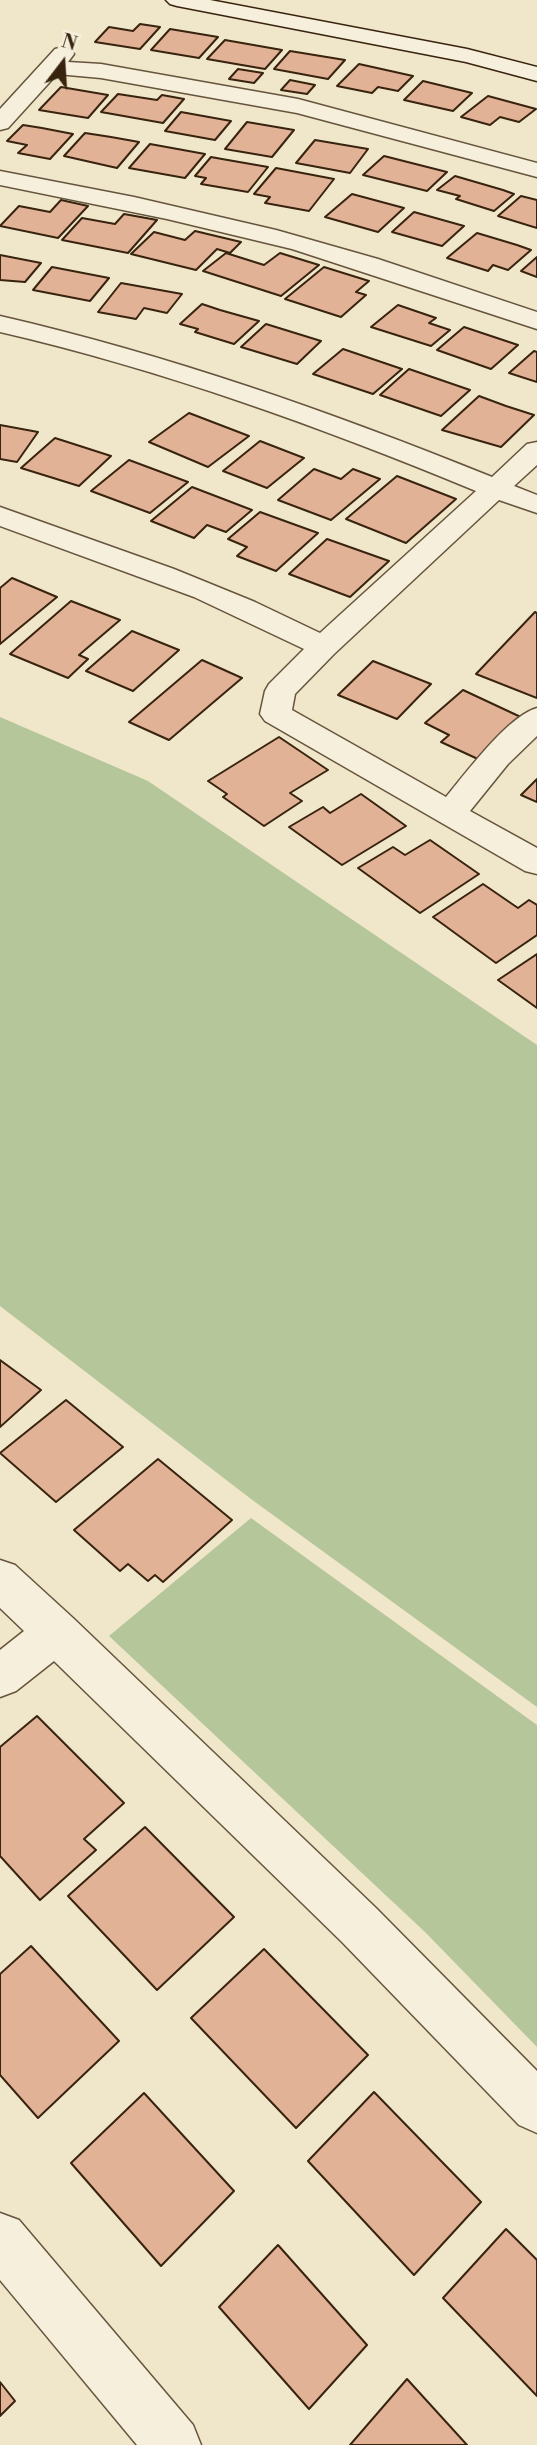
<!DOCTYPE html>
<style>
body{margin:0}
#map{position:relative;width:537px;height:2445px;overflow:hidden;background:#f0e6c9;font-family:"Libre Bodoni",serif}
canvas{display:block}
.north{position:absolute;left:28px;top:28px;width:70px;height:70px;-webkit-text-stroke:5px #f5efdc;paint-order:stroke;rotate:17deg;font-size:19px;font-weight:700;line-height:28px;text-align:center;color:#38230e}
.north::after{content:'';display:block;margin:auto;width:24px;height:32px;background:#38230e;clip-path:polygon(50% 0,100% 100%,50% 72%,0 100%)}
</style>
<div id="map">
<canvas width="537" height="2445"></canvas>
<div class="north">N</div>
</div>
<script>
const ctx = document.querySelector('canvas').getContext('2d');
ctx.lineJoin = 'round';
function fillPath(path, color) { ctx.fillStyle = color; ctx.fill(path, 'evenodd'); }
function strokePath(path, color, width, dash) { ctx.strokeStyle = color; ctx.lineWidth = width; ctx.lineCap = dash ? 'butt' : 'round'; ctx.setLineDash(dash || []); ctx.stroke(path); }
fillPath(new Path2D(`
 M0,717l148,64 389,264v662l-286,-208 -251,-193z
 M251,1518l286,207v322l-112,-115 -316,-296z`), '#b5c69a');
const building = new Path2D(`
 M140,24l20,3 -20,22 -45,-7 14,-15 24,4z
 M170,29l48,8 -19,21 -48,-8z
 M225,40l57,10 -17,19 -58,-10z
 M290,51l55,9 -17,19 -54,-10z
 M359,64l54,12 -15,15 -20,-4 -6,6 -35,-7z
 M238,69l25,4 -9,10 -25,-4z
 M290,80l25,5 -8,9 -26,-4z
 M423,81l49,12 -19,18 -49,-11z
 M61,87l47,8 -20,23 -49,-8z
 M118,94l39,6 5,-5 22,4 -21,24 -62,-11z
 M488,96l48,13 -17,13 -19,-5 -10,8 -29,-8z
 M181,112l50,9 -16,19 -50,-9z
 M247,122l47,8 -22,27 -47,-8z
 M23,125l19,3 31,6 -23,25 -32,-6 9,-8 -20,-4z
 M85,133l26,4 28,5 -22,26 -53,-12z
 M315,140l53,9 -18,24 -54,-10z
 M150,144l55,10 -20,24 -56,-10z
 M384,156l63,16 -20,19 -64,-16z
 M211,157l11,2 46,8 -20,25 -47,-8 5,-6 -11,-2z
 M276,168l58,11 -25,32 -44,-8 5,-6 -16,-3z
 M455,176l48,14 11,4 -20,17 -38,-12 4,-3 -23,-6z
 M352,194l52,14 -26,24 -53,-15z
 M521,196l16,4v28l-39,-12z
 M61,200l27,6 -30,32 -58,-12 19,-20 31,6z
 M414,212l50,14 -22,20 -50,-14z
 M124,214l33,6 -29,33 -66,-13 20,-22 33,6z
 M195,231l46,11 -11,11 -13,-4 -21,21 -65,-16 23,-22 31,8z
 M477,233l40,12 14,5 -23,20 -15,-5 -5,6 -41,-13z
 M226,253l38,12 16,-12 39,12 -38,31 -78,-25z
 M0,255l41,8 -16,19 -25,-2z
 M537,257v20l-16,-6z
 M52,267l57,11 -19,23 -57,-11z
 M324,267l45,14 -13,11 10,3 -25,22 -56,-18z
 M121,283l61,11 -15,19 -23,-5 -8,11 -38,-7z
 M202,304l18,6 39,11 -25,23 -39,-12 3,-3 -18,-5z
 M398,305l38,13 -7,5 21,7 -19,16 -60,-19z
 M266,324l55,17 -24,23 -56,-17z
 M464,327l54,18 -27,24 -54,-19z
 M343,349l59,20 -29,25 -60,-20z
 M534,351l3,1v30l-28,-9z
 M409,369l61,21 -29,26 -61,-21z
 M479,396l27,10 28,9 -33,32 -59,-17z
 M189,413l60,23 -41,31 -59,-25z
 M0,425l38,7 -21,30 -17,-3z
 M55,438l56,18 -32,30 -58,-18z
 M260,441l44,17 -37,30 -44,-17z
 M129,460l59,22 -38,31 -59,-22z
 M314,469l27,10 12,-10 27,10 -49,41 -53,-20z
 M397,476l59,23 -50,44 -60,-24z
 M192,487l60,23 -26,22 -19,-7 -13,13 -43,-17z
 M260,512l58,21 -42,38 -39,-15 10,-9 -19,-8z
 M327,539l62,22 -39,36 -61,-23z
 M12,578l45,19 -57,47v-56z
 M71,601l49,19 -41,35 9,4 -20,19 -58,-24z
 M535,612l2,1v85l-61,-24z
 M132,631l47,19 -46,41 -47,-20z
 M202,660l40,18 -73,62 -40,-18z
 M373,661l58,23 -34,35 -59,-24z
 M463,690l62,29 -45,41 -39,-18 8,-7 -24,-12z
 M279,737l49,33 -38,23 12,8 -38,25 -41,-29 4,-3 -19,-13z
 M537,779v23l-16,-7z
 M361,794l45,32 -64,39 -53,-38 34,-20 7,6z
 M430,840l49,34 -59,39 -62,-45 35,-21 12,8z
 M483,884l35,24 11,-8 8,5v30l-41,28 -63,-46z
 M537,954v54l-39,-28z
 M0,1360l41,30 -41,37z
 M66,1400l57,47 -67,55 -56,-49z
 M158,1459l74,61 -69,62 -8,-7 -7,6 -20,-17 -8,7 -46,-41z
 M37,1716l87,87 -40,36 12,11 -56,50 -40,-44v-109z
 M145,1827l89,90 -77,73 -89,-94z
 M31,1946l88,95 -81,77 -38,-43v-101z
 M264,1949l104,106 -72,73 -105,-110z
 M374,2092l107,110 -67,73 -106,-114z
 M144,2093l90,98 -73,75 -90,-103z
 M506,2229l31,31v136l-94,-98z
 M278,2245l89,100 -58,64 -90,-102z
 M407,2379l60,66h-117z
 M0,2382l15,19 -15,15z`);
fillPath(building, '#e2b297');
strokePath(building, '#38230e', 2);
const street = new Path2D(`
 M63,47l8,2 3,5 -6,8 33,2 197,35 239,64v14l-240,-64 -196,-35 -44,-4 -49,54 -8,2v-21l55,-60z
 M0,171l134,26 142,33 102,29 159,53v17l-245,-80 -125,-30 -167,-34z
 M0,316c169,39 331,96 492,161l35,-33 10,-2v23l-23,21 23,9v18l-38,-13 -165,154 -39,40 -3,16 154,87c20,-24 62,-81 91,-89v28l-29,28 -38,47 67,37v26l-12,-3 -260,-150 -5,-7 5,-23 4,-7 35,-35 -110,-52 -194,-71v-19l174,62 81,33 65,31 156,-142c-155,-64 -312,-121 -476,-159z
 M0,1560l15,5 58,53 303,290 161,163v62l-18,-8 -177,-183 -288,-281 -38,30 -16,6v-47l24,-19 -24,-23z
 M0,2213l19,7 174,205 8,20h-64l-137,-165z`);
const secondary = new Path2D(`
 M166,0h44l257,49 70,18v14l-71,-19 -289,-56 -7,-2z`);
strokePath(street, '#66543d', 3);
strokePath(secondary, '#38230e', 3);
fillPath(street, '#f5efdc');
fillPath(secondary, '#f5efdc');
</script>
